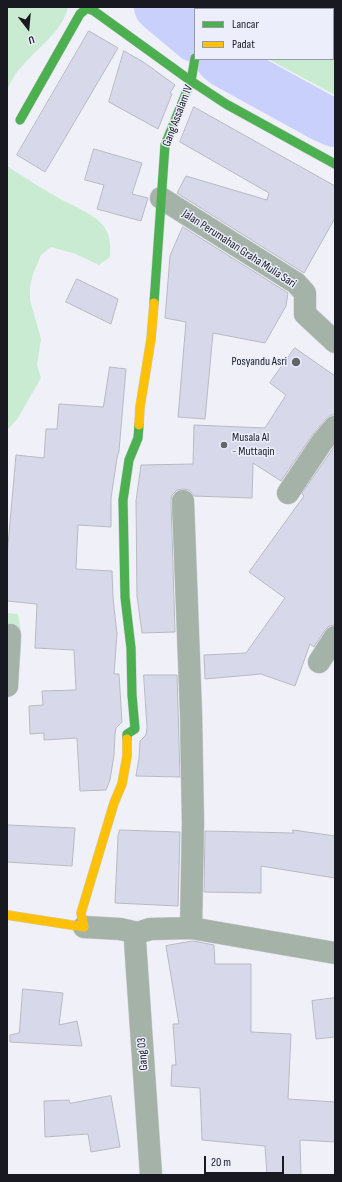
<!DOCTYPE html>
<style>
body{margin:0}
#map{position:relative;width:342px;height:1182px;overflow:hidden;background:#f0f1f8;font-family:"Sofia Sans Condensed",sans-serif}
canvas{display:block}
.frame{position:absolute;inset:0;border:8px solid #181921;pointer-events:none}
.legend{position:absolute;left:194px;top:8px;width:140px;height:52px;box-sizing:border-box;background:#eceefc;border:1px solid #9799a4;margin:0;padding:5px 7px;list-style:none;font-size:12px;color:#181921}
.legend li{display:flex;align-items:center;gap:8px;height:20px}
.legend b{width:20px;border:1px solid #9799a4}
.north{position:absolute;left:8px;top:8px;width:40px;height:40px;-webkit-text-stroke:3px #eceefc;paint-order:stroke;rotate:164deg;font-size:11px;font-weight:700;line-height:16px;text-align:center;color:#181921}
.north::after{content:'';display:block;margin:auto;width:14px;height:18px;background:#181921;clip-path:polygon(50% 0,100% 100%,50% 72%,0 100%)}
.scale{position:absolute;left:204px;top:1156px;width:80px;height:18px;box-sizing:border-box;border:2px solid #181921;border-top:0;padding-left:5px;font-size:12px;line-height:14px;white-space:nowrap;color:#181921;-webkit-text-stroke:3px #eceefc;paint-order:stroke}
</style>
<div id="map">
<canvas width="342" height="1182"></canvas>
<div class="frame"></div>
<ul class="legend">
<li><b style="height:5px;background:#4caf50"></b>Lancar</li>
<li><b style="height:5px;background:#ffc107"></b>Padat</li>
</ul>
<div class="north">U</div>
<div class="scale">20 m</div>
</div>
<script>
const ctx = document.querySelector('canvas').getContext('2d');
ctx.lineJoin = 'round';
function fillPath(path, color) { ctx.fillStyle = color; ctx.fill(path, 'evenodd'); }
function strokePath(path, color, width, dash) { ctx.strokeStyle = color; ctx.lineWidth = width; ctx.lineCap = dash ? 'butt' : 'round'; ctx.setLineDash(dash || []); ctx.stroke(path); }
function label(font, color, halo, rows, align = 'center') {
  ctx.font = font + ' "Sofia Sans Condensed",sans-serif'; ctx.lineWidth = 3; ctx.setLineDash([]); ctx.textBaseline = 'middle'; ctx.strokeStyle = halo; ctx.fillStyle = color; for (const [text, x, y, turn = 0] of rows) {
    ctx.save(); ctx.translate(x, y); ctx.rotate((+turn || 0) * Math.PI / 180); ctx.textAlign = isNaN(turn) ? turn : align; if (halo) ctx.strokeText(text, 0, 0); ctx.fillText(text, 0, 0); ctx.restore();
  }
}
fillPath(new Path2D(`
 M7,7h61c-7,33 -49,49 -61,84z
 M181,7h46l2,2h-34v8z
 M333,33h2v62l-67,-36h65z
 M7,166c18,12 36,23 55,34 10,5 32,15 39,23 9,9 10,22 9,34l-11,8 -23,-11 -25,-7 -10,8 -8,19 -3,13v13l11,39 -4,26 4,13 -23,40 -11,12z
 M7,613l11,1c3,11 5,40 1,50 -3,5 -8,11 -12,15z`), '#c9ebd1');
strokePath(new Path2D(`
 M158,7l37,31
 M219,59l6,5 98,54 12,5`), '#cad0fc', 48);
const building = new Path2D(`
 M89,31l29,17 -73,124 -28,-17z
 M124,51l21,12 30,22 -5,8 2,1 -14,35 -49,-27z
 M194,107l141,79v32l-31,55 -127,-80 9,-17 81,24 2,-7 -89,-51z
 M94,149l48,14 -10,31 16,4 -7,23 -44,-12 7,-24 -19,-5z
 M183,227l105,66 -2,13 -21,37 -52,-10 -8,86 -27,-2 8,-95 -21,-4 5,-62z
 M77,279l41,20 -7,25 -45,-22z
 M295,348l40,28v39h-4l-5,4 -13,15 -32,47 -28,-18 -1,35 -58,-2 -5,-6 -6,-1 -6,1 -5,5 -1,6 4,131 -33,1 -5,-37 -1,-95 5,-36 52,-1 1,-39 71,3 21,-33 -16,-12z
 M110,367l16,2 -7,82 -2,7 -6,40v29l-33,-2 -2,44 36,2 1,27 4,36 -3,40h5l3,48 -6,6 -1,6 -1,21 -4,25 -4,10 -26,1 -3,-53 -33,2v-7l-14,1 -1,-28 14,-1 -1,-14 34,-1 -2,-40 -39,-2 2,-44 -30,-3v-45l9,-101 28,3 2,-29h11l2,-25 44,3z
 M335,446v179l-6,1 -4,4 -11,17 -4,-3 -15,42 -34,-12 -56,5 -1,-24 42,-2 39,-55 -36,-26 55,-76 -2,-2z
 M144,675h33l3,102 -44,-1 3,-18 1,-17 6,-6 1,-7z
 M8,825l67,3 -3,38 -65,-4z
 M120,830l60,2 -2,74 -63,-3 3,-67z
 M293,830l42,6v42l-74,-12v27l-57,-1 1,-61 88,2z
 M193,941l21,4 1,19h36v68l40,2 -3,65 47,3v40l-35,-2 1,35h-34l-2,-29 -63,-6 -2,-52 -29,-2 1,-21h4l-3,-41h6l-13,-78z
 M23,989l40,4 -4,32 18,-4 5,25 -72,-4v-7l9,-2z
 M335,998v39l-19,2 -4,-38z
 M111,1096l9,51 -29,5 -3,-18 -43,3 -1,-36 25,-1 1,3z`);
fillPath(building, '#d7d9eb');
strokePath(building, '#b8b9c0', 1);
const street = new Path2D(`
 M212,9l1,-2
 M161,198l135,85 9,10v21l30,28
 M288,493l34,-51 13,-15
 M183,501l8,212 2,109 -2,106
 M319,662l16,-25
 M7,686l3,-51
 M84,927l36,2 18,4 12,-4 41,-1 144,25
 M138,933l-3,8 16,234`);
const fast = new Path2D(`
 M20,120l60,-106 7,-6 7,3 97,70 35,23 109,60
 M154,303l11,-158 26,-64 4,-23
 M127,739v-5l8,-5 -3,-34 -1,-47 -6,-51 -2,-97 6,-40 9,-22 1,-13`);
const slow = new Path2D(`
 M139,425l1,-18 11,-68 3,-36
 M7,915l77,12 -3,-14 33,-110 8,-19 5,-28v-17`);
strokePath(street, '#cecfd5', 23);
strokePath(fast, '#cecfd5', 10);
strokePath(slow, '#cecfd5', 10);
strokePath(street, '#a5b2a8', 22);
strokePath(fast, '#4caf50', 9);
strokePath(slow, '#ffc107', 9);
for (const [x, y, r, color] of [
 [296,362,5,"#64656c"],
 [224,445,4,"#64656c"]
]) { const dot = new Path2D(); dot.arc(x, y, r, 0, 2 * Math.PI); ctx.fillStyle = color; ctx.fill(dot); strokePath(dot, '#eceefc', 1.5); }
label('12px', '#181921', '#eceefc', [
 ["Gang Assalam IV",178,116,-69],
 ["Jalan Perumahan Graha Mulia Sari",239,249,33],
 ["Gang 03",143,1054,-94]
]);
label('12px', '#181921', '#eceefc', [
 ["Posyandu Asri",287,362],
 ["Musala Al",232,438,"left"],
 ["- Muttaqin",232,452,"left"]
], 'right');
</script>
